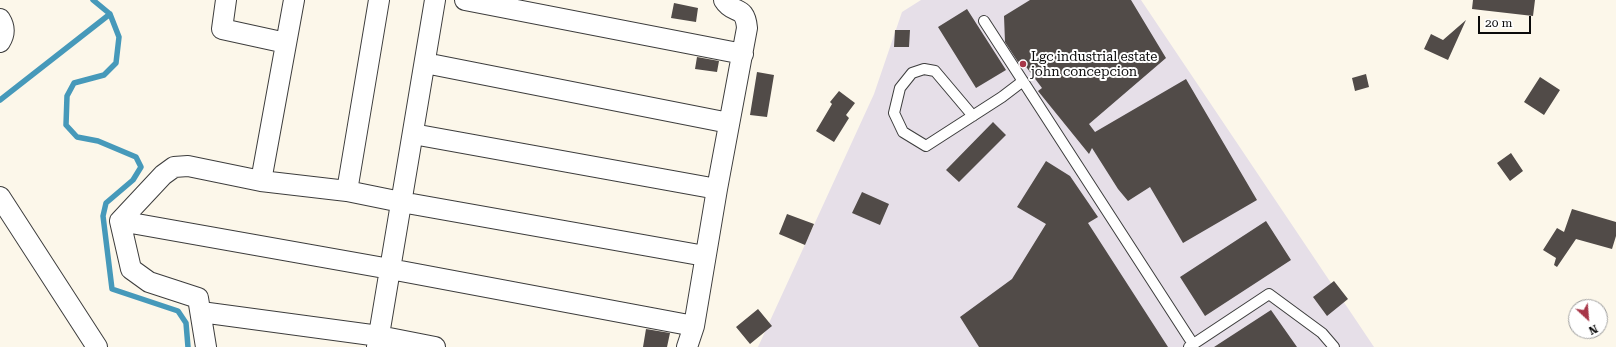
<!DOCTYPE html>
<style>
body{margin:0}
#map{position:relative;width:1616px;height:347px;overflow:hidden;background:#fcf7ea;font-family:"Roboto Serif",serif}
canvas{display:block}
.north{position:absolute;left:1568px;top:299px;width:40px;height:40px;box-sizing:border-box;background:#fff;border:1px solid #9d9d9d;border-radius:50%;rotate:154deg;font-size:11px;font-weight:700;line-height:16px;text-align:center;color:#0a0a0a}
.north::after{content:'';display:block;margin:auto;width:14px;height:18px;background:#a73648;clip-path:polygon(50% 0,100% 100%,50% 72%,0 100%)}
.scale{position:absolute;left:1478px;top:16px;width:53px;height:18px;box-sizing:border-box;border:2px solid #0a0a0a;border-top:0;padding-left:5px;font-size:12px;line-height:14px;white-space:nowrap;color:#0a0a0a;-webkit-text-stroke:3px #fff;paint-order:stroke}
</style>
<div id="map">
<canvas width="1616" height="347"></canvas>
<div class="north">N</div>
<div class="scale">20 m</div>
</div>
<script>
const ctx = document.querySelector('canvas').getContext('2d');
ctx.lineJoin = 'round';
function fillPath(path, color) { ctx.fillStyle = color; ctx.fill(path, 'evenodd'); }
function strokePath(path, color, width, dash) { ctx.strokeStyle = color; ctx.lineWidth = width; ctx.lineCap = dash ? 'butt' : 'round'; ctx.setLineDash(dash || []); ctx.stroke(path); }
function label(font, color, halo, rows, align = 'center') {
  ctx.font = font + ' "Roboto Serif",serif'; ctx.lineWidth = 4; ctx.setLineDash([]); ctx.textBaseline = 'middle'; ctx.strokeStyle = halo; ctx.fillStyle = color; for (const [text, x, y, turn = 0] of rows) {
    ctx.save(); ctx.translate(x, y); ctx.rotate((+turn || 0) * Math.PI / 180); ctx.textAlign = isNaN(turn) ? turn : align; if (halo) ctx.strokeText(text, 0, 0); ctx.fillText(text, 0, 0); ctx.restore();
  }
}
fillPath(new Path2D(`
 M921,0h220l233,347h-616l116,-253 28,-82z`), '#e6dfe8');
strokePath(new Path2D(`
 M93,0l17,14 9,23 -3,26 -12,12 -30,8 -7,13 -1,29 11,12 21,4 38,16 5,10 -8,13 -27,23 -3,13 9,73 66,22 8,12 2,24
 M0,100l110,-86`), '#4699ba', 5.5);
fillPath(new Path2D(`
 M1030,0h101l35,58 -77,66 6,8 91,-53 71,121 -74,43 -33,-56 -22,14 -10,-12 -26,-41 -3,6 -51,-63 4,-3 -21,-28 -3,2 -13,-20 -1,-26z
 M1473,0h62l-2,16 -61,-7z
 M674,3l24,5 -2,14 -25,-4z
 M967,9l39,61 -30,18 -38,-61z
 M1466,20l-18,40 -24,-11 7,-15 12,6z
 M895,30h15l-1,17h-15z
 M697,57l22,4 -2,11 -22,-3z
 M757,72l17,3 -7,42 -17,-2z
 M1366,74l3,13 -14,4 -3,-13z
 M1540,77l20,13 -16,25 -20,-13z
 M839,91l16,12 -9,12 3,3 -15,24 -18,-11 16,-27 -2,-2z
 M993,122l13,13 -47,47 -13,-12z
 M1511,153l12,18 -13,10 -13,-18z
 M1046,161l24,15 28,41 -10,6 80,124h-189l-19,-30 52,-38 34,-55 -29,-17z
 M862,192l27,12 -9,21 -28,-12z
 M1572,209l44,13v14l-4,13 -36,-10 -19,28 -3,-2 2,-7 -13,-8 14,-22 7,4z
 M787,214l27,10 -9,21 -26,-11z
 M1266,221l25,39 -86,56 -25,-39z
 M1334,281l14,18 -21,17 -14,-19z
 M758,309l14,17 -22,18 -14,-17z
 M1271,310l26,37h-83z
 M646,329l24,4 -3,14h-24z`), '#514b48');
const lane = new Path2D(`
 M984,21l209,323
 M973,116l-38,-45 -11,-2 -12,4 -12,15 -6,25 9,19 23,14 76,-49 21,-16
 M1189,347l80,-53 53,39 12,14`);
const street = new Path2D(`
 M226,0l-4,29 64,14
 M465,0l278,54
 M0,19c5,8 5,15 0,23
 M425,63l304,60
 M413,134l304,55
 M261,181l33,-181
 M347,191l32,-191
 M0,197l97,150
 M120,221l270,48 304,57
 M201,312l178,24 56,11
 M206,347l-8,-49 -49,-16 -18,-13 -11,-48 43,-46 11,-8 14,-1 73,15 86,10 54,11 304,54
 M377,347l58,-347
 M687,347l7,-21 23,-137 30,-161c-2,-24 -14,-13 -23,-28`);
strokePath(lane, '#3d3d3d', 12);
strokePath(street, '#3d3d3d', 22);
strokePath(lane, '#fff', 10);
strokePath(street, '#fff', 20);
for (const [x, y, r, color] of [
 [1023,64,4,"#a73648"]
]) { const dot = new Path2D(); dot.arc(x, y, r, 0, 2 * Math.PI); ctx.fillStyle = color; ctx.fill(dot); strokePath(dot, '#fff', 1.5); }
label('13px', '#0a0a0a', '#fff', [
 ["Lgc industrial estate",1031,57],
 ["john concepcion",1031,72]
], 'left');
</script>
